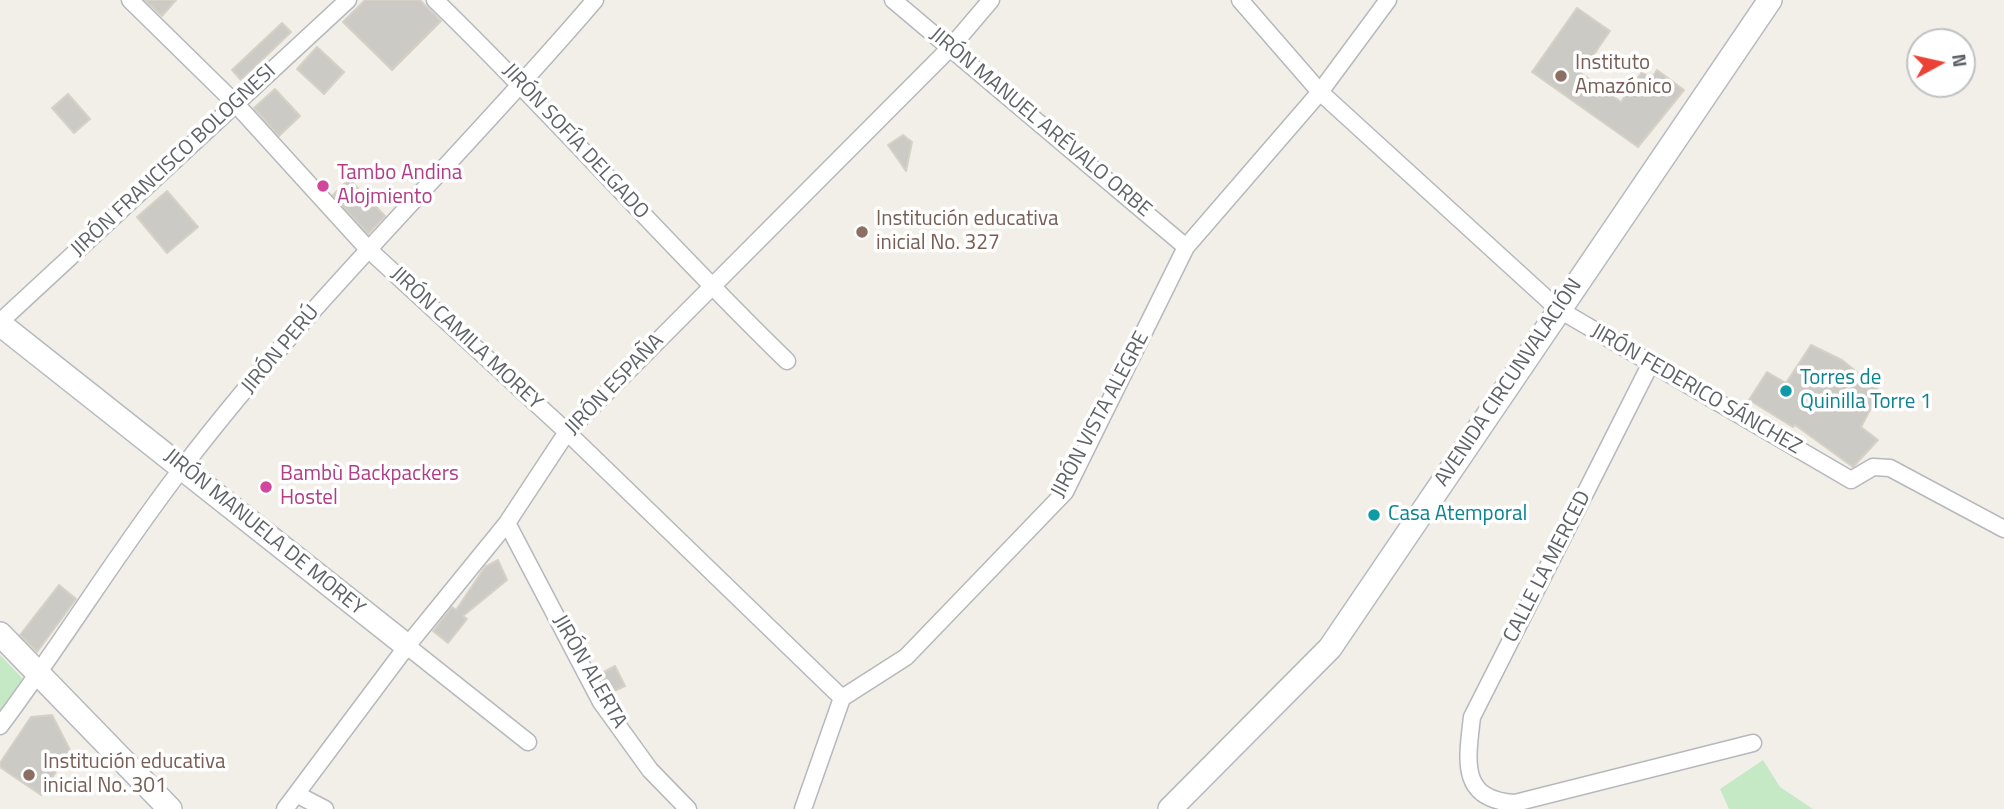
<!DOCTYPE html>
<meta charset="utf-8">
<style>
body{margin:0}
#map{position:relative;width:2004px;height:809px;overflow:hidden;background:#f1efe8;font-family:"Titillium Web",sans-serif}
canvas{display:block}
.north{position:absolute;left:1906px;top:28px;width:70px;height:70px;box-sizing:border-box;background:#fff;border:2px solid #bfc1c3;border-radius:50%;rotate:82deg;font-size:19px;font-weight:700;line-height:28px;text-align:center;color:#5f6368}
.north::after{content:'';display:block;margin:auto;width:24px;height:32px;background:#ea4335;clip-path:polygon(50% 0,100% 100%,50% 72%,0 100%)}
</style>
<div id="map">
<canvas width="2004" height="809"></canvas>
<div class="north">N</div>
</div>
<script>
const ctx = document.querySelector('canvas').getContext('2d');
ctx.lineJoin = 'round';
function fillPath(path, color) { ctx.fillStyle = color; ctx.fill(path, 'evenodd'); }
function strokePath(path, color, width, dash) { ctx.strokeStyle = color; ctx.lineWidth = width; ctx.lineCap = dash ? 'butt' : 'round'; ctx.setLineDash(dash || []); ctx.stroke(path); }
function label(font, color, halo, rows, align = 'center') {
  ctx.font = font + ' "Titillium Web",sans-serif'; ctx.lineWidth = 7; ctx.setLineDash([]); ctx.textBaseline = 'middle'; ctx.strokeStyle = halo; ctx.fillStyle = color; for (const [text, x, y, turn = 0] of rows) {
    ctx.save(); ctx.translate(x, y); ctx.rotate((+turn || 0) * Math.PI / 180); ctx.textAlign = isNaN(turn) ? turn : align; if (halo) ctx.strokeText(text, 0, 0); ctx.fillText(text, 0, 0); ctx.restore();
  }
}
fillPath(new Path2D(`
 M0,655l24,25 -24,32z
 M1763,760l17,27 33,22h-84l-9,-20z`), '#c5e8c5');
const building = new Path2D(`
 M145,0h31l-14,16z
 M365,0h55l21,21 -49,49 -49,-48z
 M1577,8l33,23 -29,42 40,29 21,-30 9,7 6,-9 27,20 -46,57 -106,-75z
 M282,23l9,9 -50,48 -9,-10z
 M317,47l27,25 -20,22 -27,-25z
 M275,89l25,27 -21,20 -25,-28z
 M68,94l22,25 -16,14 -22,-25z
 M903,135l9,7 -6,29 -18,-26z
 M349,179l36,37 -17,18 -35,-39z
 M167,191l31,36 -31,26 -30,-36z
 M1811,345l31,15 38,31 -19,36 17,13 -25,27 -58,-42 -2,2 -44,-27 18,-28 19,11z
 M498,560l9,20 -44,36 4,3 -19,24 -15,-12 19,-24 4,3 29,-43z
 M59,585l17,14 -39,53 -17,-17z
 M615,666l10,20 -15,7 -10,-19z
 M52,715l18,35 -29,45 -41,-28v-4l31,-46z`);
fillPath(building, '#cccac5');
strokePath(building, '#d6d1c6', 2);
const street = new Path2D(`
 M130,0l105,103 132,145 200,184 275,266
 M435,0c121,117 231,244 352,361
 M893,0l293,247
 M1240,0l80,92 238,217 293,171 22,-13 17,1 114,61
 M0,322l348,-322
 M1651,363l-179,354c-5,43 -13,83 43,86l238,-60
 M507,523l94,179 49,68 38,39
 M407,646l121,96
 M0,726c63,-84 118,-175 183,-259 126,-165 277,-309 412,-467
 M298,795l27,14
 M285,809l122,-163 100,-123 60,-91 384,-385 40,-47
 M803,809l39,-111 64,-41 159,-165 121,-245 134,-155 68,-92`);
const secondary = new Path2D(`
 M0,324l407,322
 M0,634l170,175
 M1170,809l160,-161 440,-648`);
strokePath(street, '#b5b8bc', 19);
strokePath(secondary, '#b6babf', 26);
strokePath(street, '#fff', 16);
strokePath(secondary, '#fff', 23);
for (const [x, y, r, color] of [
 [1561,76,7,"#8d6e63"],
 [323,186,7,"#d1479c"],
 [862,232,7,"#8d6e63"],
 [1786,391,7,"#0f9aa8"],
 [266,487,7,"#d1479c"],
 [1374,515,7,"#0f9aa8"],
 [29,775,7,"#8d6e63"]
]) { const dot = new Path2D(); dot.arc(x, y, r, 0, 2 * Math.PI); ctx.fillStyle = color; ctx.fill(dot); strokePath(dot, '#fff', 2.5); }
label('21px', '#785e54', '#fff', [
 ["Instituto",1575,64],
 ["Amazónico",1575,88],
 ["Institución educativa",876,220],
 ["inicial No. 327",876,244],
 ["Institución educativa",43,763],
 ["inicial No. 301",43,787]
], 'left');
label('21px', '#5f6368', '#fff', [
 ["JIRÓN MANUEL ARÉVALO ORBE",1040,123,40],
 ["JIRÓN SOFÍA DELGADO",575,142,47],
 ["JIRÓN FRANCISCO BOLOGNESI",174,161,-43],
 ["JIRÓN CAMILA MOREY",466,339,43],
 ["JIRÓN PERÚ",281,350,-50],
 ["AVENIDA CIRCUNVALACIÓN",1509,383,-56],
 ["JIRÓN ESPAÑA",615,385,-46],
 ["JIRÓN FEDERICO SÁNCHEZ",1696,390,30],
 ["JIRÓN VISTA ALEGRE",1101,415,-62],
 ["JIRÓN MANUELA DE MOREY",264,533,39],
 ["CALLE LA MERCED",1548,567,-63],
 ["JIRÓN ALERTA",589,672,60]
]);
label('21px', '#b23c85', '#fff', [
 ["Tambo Andina",337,174],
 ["Alojmiento",337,198],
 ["Bambù Backpackers",280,475],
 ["Hostel",280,499]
], 'left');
label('21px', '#0d838f', '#fff', [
 ["Torres de",1800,379],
 ["Quinilla Torre 1",1800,403],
 ["Casa Atemporal",1388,515]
], 'left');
</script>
